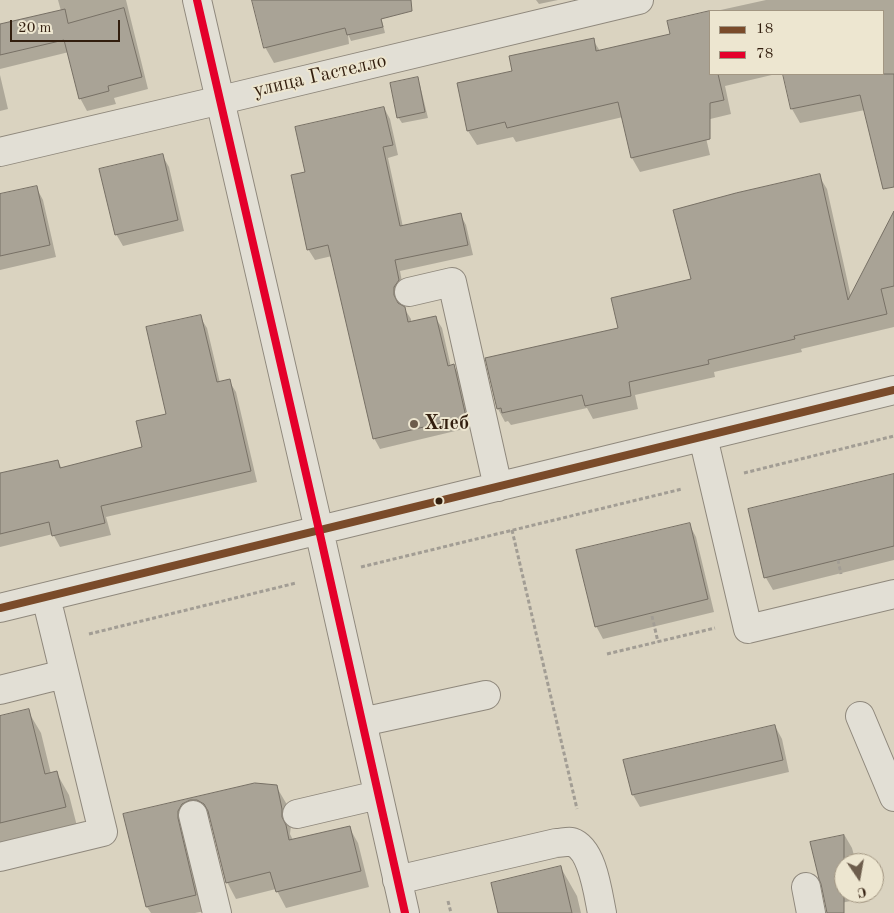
<!DOCTYPE html>
<meta charset="utf-8">
<style>
body{margin:0}
#map{position:relative;width:894px;height:913px;overflow:hidden;background:#dad3c0;font-family:"Old Standard TT",serif}
canvas{display:block}
.legend{position:absolute;left:709px;top:10px;width:175px;height:65px;box-sizing:border-box;background:#ede6d0;border:1px solid #a29682;margin:0;padding:6px 9px;list-style:none;font-size:15px;color:#321e0e}
.legend li{display:flex;align-items:center;gap:10px;height:25px}
.legend b{width:25px;border:1px solid #a29682}
.north{position:absolute;left:834px;top:853px;width:50px;height:50px;box-sizing:border-box;background:#ede6d0;border:1px solid #a29682;border-radius:50%;rotate:168deg;font-size:14px;font-weight:700;line-height:20px;text-align:center;color:#321e0e}
.north::after{content:'';display:block;margin:auto;width:18px;height:22px;background:#6d5d4c;clip-path:polygon(50% 0,100% 100%,50% 72%,0 100%)}
.scale{position:absolute;left:10px;top:20px;width:110px;height:22px;box-sizing:border-box;border:2px solid #321e0e;border-top:0;padding-left:6px;font-size:15px;line-height:18px;white-space:nowrap;color:#321e0e;-webkit-text-stroke:4px #ede6d0;paint-order:stroke}
</style>
<div id="map">
<canvas width="894" height="913"></canvas>
<ul class="legend">
<li><b style="height:6px;background:#7a4b2a"></b>18</li>
<li><b style="height:6px;background:#e4002b"></b>78</li>
</ul>
<div class="north">С</div>
<div class="scale">20 m</div>
</div>
<script>
const ctx = document.querySelector('canvas').getContext('2d');
ctx.lineJoin = 'round';
function fillPath(path, color) { ctx.fillStyle = color; ctx.fill(path, 'evenodd'); }
function strokePath(path, color, width, dash) { ctx.strokeStyle = color; ctx.lineWidth = width; ctx.lineCap = dash ? 'butt' : 'round'; ctx.setLineDash(dash || []); ctx.stroke(path); }
function label(font, color, halo, rows, align = 'center') {
  ctx.font = font + ' "Old Standard TT",serif'; ctx.lineWidth = 4; ctx.setLineDash([]); ctx.textBaseline = 'middle'; ctx.strokeStyle = halo; ctx.fillStyle = color; for (const [text, x, y, turn = 0] of rows) {
    ctx.save(); ctx.translate(x, y); ctx.rotate((+turn || 0) * Math.PI / 180); ctx.textAlign = isNaN(turn) ? turn : align; if (halo) ctx.strokeText(text, 0, 0); ctx.fillText(text, 0, 0); ctx.restore();
  }
}
fillPath(new Path2D(`
 M58,0h68l22,89 -34,9 2,6 -29,7 -7,-13 -11,-46 -69,17v-43l61,-15z
 M254,0h123l8,33 -34,8 -3,-7 1,10 -75,19 -9,-16z
 M536,0h22l-19,4z
 M766,0h128v167l-29,-57 -65,13 -8,-14 -8,-35h99v-63h-167z
 M710,13v61h66l-51,12 6,28 -29,7 8,34 -70,17 -8,-14 -9,-41 -107,25 -3,-5 -36,8 -9,-14 -10,-47 56,-12 79,-32 7,11 71,-17 -2,-12z
 M0,75l8,34 -8,2z
 M417,79l3,6 8,33 -26,5 -4,-6z
 M384,108l6,11 8,36 -10,3 15,69 57,-13 6,11 7,30 -73,16 4,21 -4,6v7l4,3 7,11v4l24,-6 7,11 9,39 3,-1 6,11 12,50 -92,22 -6,-11 -42,-182 -17,4 -7,-11 -1,-76z
 M162,155l7,12 15,64 -61,15 -7,-12z
 M819,176l8,13 24,108 43,-73v103l-93,22 1,3 -88,20 1,5 -80,18 3,14 -45,10 -6,-11 -76,17 -3,-4 -3,1 -7,-13 -12,-50 133,-30 74,-49z
 M36,187l7,13 13,57 -56,13v-75z
 M200,317l7,11 13,55 9,-2 7,11 21,90 -151,35 5,18 -51,12 -7,-13 -53,13v-72l58,-14 4,8 82,-21 24,-33z
 M894,475v85l-121,30 -7,-12z
 M689,524l7,13 18,75 -111,27 -7,-13z
 M28,711l13,22 10,41 5,-2 13,23 9,35 -78,19v-132z
 M775,726l7,13 7,33 -149,35 -7,-12z
 M255,784l21,2 10,17 5,23 -1,8 3,6 56,-13 9,16 11,44 -83,21 -10,-19 -40,10 -9,-17 -16,-64 -4,-2 -2,95 -10,2h-44l-4,-6 -22,-92z
 M845,836l7,12 4,15h-12v30h19l1,5 -32,7 -20,-62z
 M561,868l16,28 4,17h-82z`), '#0003');
const building = new Path2D(`
 M252,0h159l1,11 -31,8 2,8 -36,8 -2,-7 -81,20z
 M124,8l18,69 -34,9 1,5 -30,8 -15,-59 -64,15v-31l65,-15 3,14z
 M710,11v63h8l6,26 -14,3v36l-79,19 -13,-56 -111,26 -2,-6 -38,9 -10,-48 55,-12 -3,-15 85,-18 2,13 74,-17 -3,-13z
 M783,74h111v113l-11,2 -23,-94 -69,14z
 M418,77l7,35 -28,6 -7,-35z
 M384,107l9,38 -10,2 17,79 61,-13 7,32 -73,15 4,20 -5,7v8l4,8 7,4 3,15 28,-6 12,50 6,-2 12,53 -93,22 -45,-194 -21,5 -16,-75 14,-3 -10,-45z
 M163,154l15,66 -63,15 -16,-66z
 M820,174l28,126 46,-89v75l-13,3 6,25 -93,22 1,3 -87,21 1,4 -80,18 2,14 -46,10 -3,-11 -80,18 -1,-5 -4,1 -12,-51 133,-30 -7,-30 80,-19 -18,-69 63,-17z
 M37,186l13,59 -50,11v-62z
 M201,315l16,67 13,-3 21,92 -150,35 4,17 -53,13 -3,-14 -49,12v-61l58,-13 2,8 82,-21 -6,-26 30,-7 -20,-87z
 M894,474v72l-130,32 -16,-69z
 M690,523l18,76 -113,28 -19,-77z
 M29,709l16,65 12,-3 9,36 -66,16v-107z
 M775,725l8,35 -151,35 -9,-35z
 M255,783l22,2 5,24v8l4,8 3,15 61,-14 11,45 -85,21 -6,-20 -44,11 -18,-72 -4,-7 -7,-4h-7l-8,4 -4,7v7l18,77 -50,12 -23,-93z
 M844,835v78h-17l-6,-29 -2,-5 -9,-37z
 M561,866l11,47h-74l-7,-30z`);
fillPath(building, '#a9a396');
strokePath(building, '#777065', 1);
const minor = new Path2D(`
 M197,0l122,530 86,383
 M0,152l221,-52 418,-100
 M409,292l43,-10 46,205
 M703,437l45,192 146,-35
 M0,608l894,-218
 M0,690l64,-16
 M860,716l34,81
 M362,722l124,-27
 M297,814l81,-19
 M193,815l24,98
 M0,857l103,-25 -57,-235
 M397,880l159,-37c5,0 12,-2 16,-1 21,7 26,52 30,71
 M806,887l5,26`);
strokePath(minor, '#8f887c', 30);
strokePath(new Path2D(`
 M744,473l150,-37
 M512,530l65,279
 M838,560l3,14
 M361,567l321,-78
 M652,616l6,26
 M89,634l207,-51
 M607,654l108,-26
 M448,901l3,12`), '#a29d94', 3, [4, 2.5]);
strokePath(minor, '#e2dfd5', 28);
strokePath(new Path2D(`
 M0,608l894,-218`), '#7a4b2a', 8);
strokePath(new Path2D(`
 M197,0l122,530 86,383`), '#e4002b', 8);
for (const [x, y, r, color] of [
 [414,424,5,"#6d5d4c"],
 [439,501,4.5,"#321e0e"]
]) { const dot = new Path2D(); dot.arc(x, y, r, 0, 2 * Math.PI); ctx.fillStyle = color; ctx.fill(dot); strokePath(dot, '#ede6d0', 2); }
label('20px', '#321e0e', '#ede6d0', [
 ["улица Гастелло",320,76,-13]
]);
label('bold 20px', '#321e0e', '#ede6d0', [
 ["Хлеб",424,424]
], 'left');
</script>
